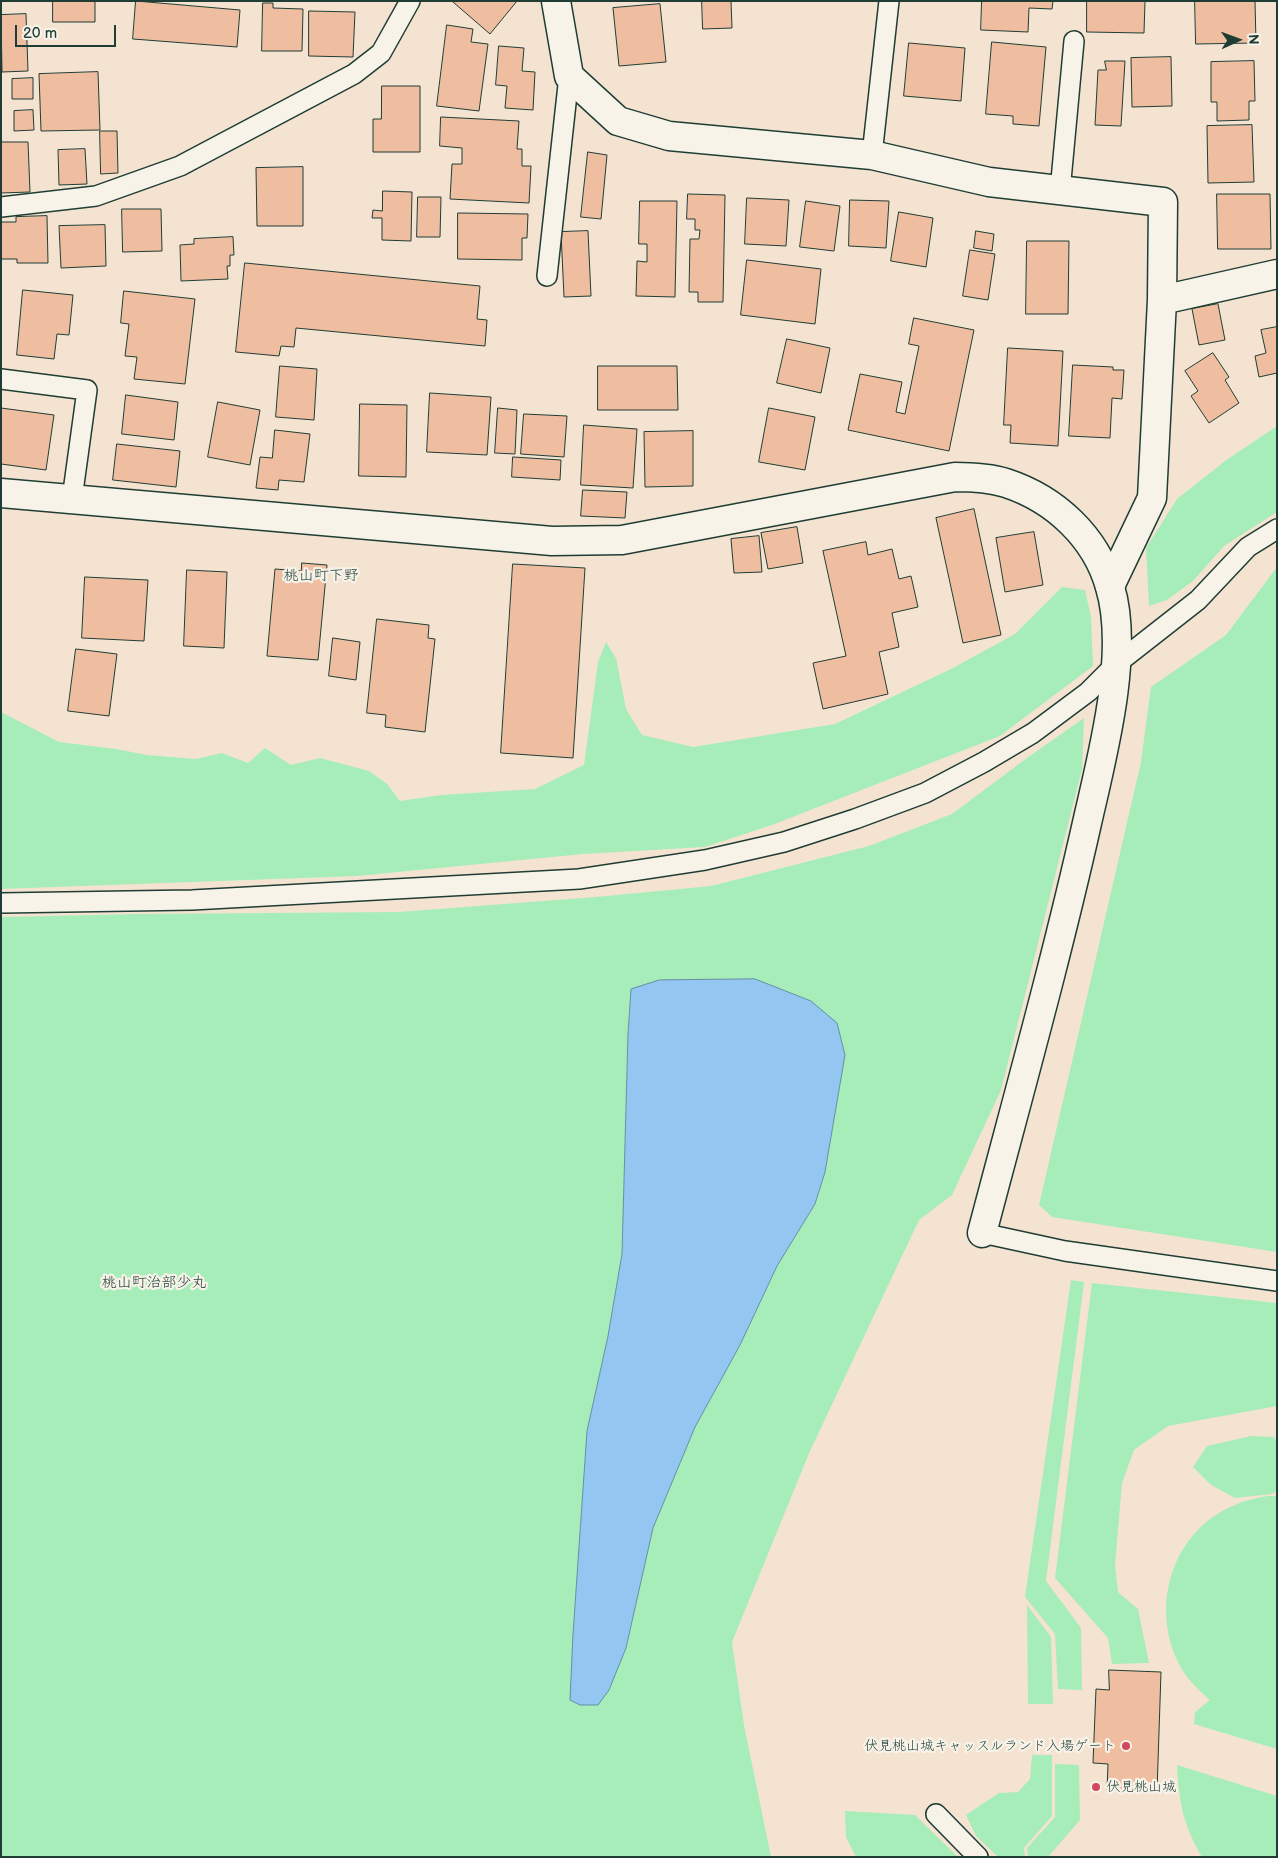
<!DOCTYPE html>
<meta charset="utf-8">
<style>
body{margin:0}
#map{position:relative;width:1278px;height:1858px;overflow:hidden;background:#f5e3d2;font-family:"Balsamiq Sans",sans-serif}
canvas{display:block}
.frame{position:absolute;inset:0;border:2px solid #1f3d34;pointer-events:none}
.north{position:absolute;left:1213px;top:15px;width:50px;height:50px;-webkit-text-stroke:4px #f7f3e8;paint-order:stroke;rotate:88deg;font-size:14px;font-weight:700;line-height:20px;text-align:center;color:#1f3d34}
.north::after{content:'';display:block;margin:auto;width:18px;height:22px;background:#1f3d34;clip-path:polygon(50% 0,100% 100%,50% 72%,0 100%)}
.scale{position:absolute;left:15px;top:25px;width:101px;height:22px;box-sizing:border-box;border:2px solid #1f3d34;border-top:0;padding-left:6px;font-size:15px;line-height:18px;white-space:nowrap;color:#1f3d34;-webkit-text-stroke:4px #f7f3e8;paint-order:stroke}
</style>
<div id="map">
<canvas width="1278" height="1858"></canvas>
<div class="frame"></div>
<div class="north">N</div>
<div class="scale">20 m</div>
</div>
<script>
const ctx = document.querySelector('canvas').getContext('2d');
ctx.lineJoin = 'round';
function fillPath(path, color) { ctx.fillStyle = color; ctx.fill(path, 'evenodd'); }
function strokePath(path, color, width, dash) { ctx.strokeStyle = color; ctx.lineWidth = width; ctx.lineCap = dash ? 'butt' : 'round'; ctx.setLineDash(dash || []); ctx.stroke(path); }
function label(font, color, halo, rows, align = 'center') {
  ctx.font = font + ' "Balsamiq Sans","Klee One",sans-serif'; ctx.lineWidth = 4.5; ctx.setLineDash([]); ctx.textBaseline = 'middle'; ctx.strokeStyle = halo; ctx.fillStyle = color; for (const [text, x, y, turn = 0] of rows) {
    ctx.save(); ctx.translate(x, y); ctx.rotate((+turn || 0) * Math.PI / 180); ctx.textAlign = isNaN(turn) ? turn : align; if (halo) ctx.strokeText(text, 0, 0); ctx.fillText(text, 0, 0); ctx.restore();
  }
}
fillPath(new Path2D(`
 M1277,426v86l-53,34 -31,35 -26,19 -18,6 -3,-58 31,-49 48,-38z
 M1277,567v685l-225,-35 -13,-12 102,-443 10,-75 75,-52z
 M1062,587l23,3 6,27 2,49 -93,70 -228,89 -67,22 -122,7 -226,22 -356,13v-177l58,30 57,7 31,6 49,4 26,-6 26,10 17,-15 26,17 29,-7 49,13 18,13 13,17 41,-6 94,-6 49,-24 14,-103 8,-20 10,16 10,51 16,26 51,12 142,-23 116,-55 64,-35z
 M1084,718l-2,51 -81,321 -49,105 -33,25 -109,231 -78,191 12,83 27,132h-770v-940l136,-3 262,-2 197,-15 115,-11 158,-40 83,-32 75,-56zM631,989l206,34 8,32 -20,117 -10,32 -38,62 -37,79 -45,82 -42,101 -27,120 -53,-14 14,-203 21,-95 14,-81 6,-221z
 M1071,1280l13,2 -38,299 35,47 1,62 -24,-1 -3,-55 -30,-37z
 M1092,1283l185,20v103l-109,20 -34,24 -12,33 -7,82 3,27 20,17 11,54 -37,1 -4,-26 -53,-60z
 M1251,1436l22,1 4,3v51l-5,3 -37,4 -24,-13 -18,-18 14,-21z
 M1268,1496h9v253l-83,-25 1,-12 15,-12c-13,-11 -25,-23 -32,-38 -28,-58 -5,-132 57,-157 10,-5 22,-7 33,-9z
 M1027,1605l24,32 2,67h-25z
 M1032,1755h20v61l-28,32 1,9h-27l-22,-21 -10,-21 33,-22 19,-1 12,-13z
 M1055,1764l24,1 1,55 -32,37h-20l-1,-9 28,-31z
 M1177,1765l100,31v61h-75c-19,-33 -23,-54 -25,-92z
 M845,1811l70,4 43,42h-102l-10,-20z`), '#a6edba');
const water = new Path2D(`
 M755,979l56,22 26,22 8,32 -20,117 -10,32 -38,62 -37,79 -45,82 -42,101 -27,120 -17,42 -11,15h-18l-10,-5 3,-66 14,-203 21,-95 14,-82 6,-220 3,-45 28,-9z`);
fillPath(water, '#93c6f0');
strokePath(water, '#658fa5', 1);
const building = new Path2D(`
 M53,1h42v21h-42z
 M136,1l104,9 -3,37 -104,-8z
 M454,1h63l-27,33 -37,-32z
 M702,1h29l1,27 -29,1z
 M982,1h71l-1,8 -23,-1 -1,24 -47,-2z
 M1087,1h58l-1,32 -57,-1z
 M1195,1h60l1,42 -60,1z
 M263,3h10v5l30,1 -1,42h-40z
 M660,4l6,58 -47,4 -6,-58z
 M309,11l46,1 -2,45 -44,-1z
 M26,14l2,57 -26,1 -1,-57z
 M447,25l26,4 -2,13 17,2 -9,67 -42,-5z
 M992,42l54,5 -7,79 -26,-2v-8l-27,-2z
 M909,43l56,5 -4,53 -57,-5z
 M499,46l25,2 -2,23 13,1 -2,38 -28,-2 2,-22 -11,-1z
 M1171,57l1,49 -40,1 -1,-49z
 M1105,61h20l-4,65 -26,-1 3,-55h8z
 M1254,61l1,40h-6v19l-32,1v-19h-6v-40z
 M98,72l2,58 -59,1 -2,-57z
 M33,78v21h-21v-20z
 M382,86h38v66h-47v-33h8z
 M33,110l1,20 -20,1v-20z
 M441,117l78,4 -2,28h5v17h9l-2,37 -79,-4 2,-35h10v-16l-22,-2z
 M1252,125l2,57 -46,1 -1,-57z
 M100,131h17l1,42 -17,1z
 M1,142h27l2,50 -29,1z
 M85,149l2,35 -28,1 -1,-35z
 M588,152l19,3 -6,64 -20,-2z
 M303,167v59h-46l-1,-58z
 M383,191l29,1 -1,49 -29,-1v-22h-10l1,-8 9,1z
 M688,194l37,1 -2,107h-25v-10h-9l1,-53h9l1,-9h-5v-11h-8z
 M1217,194h53l1,55h-53z
 M418,197h23l-1,40h-23z
 M747,198l42,2 -3,46 -41,-2z
 M850,200l39,1 -3,47 -37,-2z
 M640,201h37l-2,96 -39,-1 1,-35 10,1v-18h-8z
 M806,201l34,5 -6,45 -34,-4z
 M122,209h39l1,42 -39,1z
 M899,212l34,6 -7,49 -35,-6z
 M458,213l70,1 -1,24h-5v22l-64,-1z
 M47,216l1,47h-31v-4h-16v-37h15v-5z
 M105,225l1,41 -45,2 -2,-42z
 M588,231l3,65 -27,1 -3,-65z
 M976,231l18,3 -2,17 -18,-3z
 M233,237l1,18h-4v11h-3l1,13 -47,2 -1,-36 14,-1v-5z
 M1027,241h42l-1,73h-42z
 M970,250l25,4 -7,46 -25,-4z
 M747,260l74,9 -6,55 -74,-9z
 M245,263l235,23 -3,33 10,1 -2,26 -189,-18 -2,19 -13,-1 -2,10 -43,-4z
 M23,290l50,5 -4,40 -12,-1 -3,25 -37,-4z
 M124,291l71,8 -10,85 -51,-5 3,-22 -12,-1 4,-32 -8,-1z
 M1218,304l7,36 -26,5 -7,-36z
 M914,318l60,12 -25,121 -101,-21 12,-56 42,8 -6,30 9,2 14,-68 -10,-2z
 M1277,327v46l-18,4 -4,-21 11,-3 -5,-23z
 M787,339l43,9 -9,45 -44,-10z
 M1008,348l55,3 -5,95 -48,-3 1,-18h-7z
 M1213,353l16,24 -4,3 14,23 -30,20 -18,-27 7,-5 -13,-20z
 M1073,365l40,2v3h11l-2,29 -10,-1 -2,40 -41,-2z
 M280,366l37,3 -3,51 -38,-3z
 M598,366h79l1,44h-80z
 M430,393l61,4 -4,58 -60,-3z
 M126,395l52,7 -4,38 -52,-6z
 M218,402l42,8 -10,55 -42,-8z
 M360,404l47,1 -1,72 -47,-1z
 M1,408l53,7 -8,55 -45,-6z
 M498,408l19,2 -2,44 -20,-1z
 M769,408l46,9 -10,53 -46,-8z
 M524,414l43,2 -3,41 -43,-3z
 M584,425l53,4 -4,59 -52,-3z
 M275,430l35,4 -6,48 -25,-2 -1,10 -22,-2 4,-31 12,1z
 M693,431v55l-48,1 -1,-55z
 M117,444l63,7 -4,36 -63,-7z
 M513,457l48,3 -1,20 -48,-3z
 M583,490l44,2 -2,26 -44,-2z
 M974,509l27,126 -38,8 -27,-125z
 M797,527l6,36 -35,6 -7,-36z
 M1034,532l9,53 -38,7 -9,-54z
 M759,536l3,36 -28,1 -3,-34z
 M866,542l2,13 24,-6 7,30 12,-3 7,31 -26,6 7,34 -20,5 9,42 -65,15 -10,-46 33,-7 -23,-105z
 M302,563l25,2 -9,95 -51,-4 8,-87 26,2z
 M513,564l72,4 -12,190 -72,-5z
 M187,570l40,2 -3,76 -40,-2z
 M85,577l63,3 -4,61 -62,-3z
 M377,619l52,6 -1,13 7,1 -10,93 -40,-5 1,-12 -19,-2z
 M333,638l27,4 -4,38 -27,-4z
 M76,649l41,5 -8,62 -41,-5z
 M1109,1670l52,2 -4,120 -50,-2 1,-26 -15,-1 3,-74 13,1z`);
fillPath(building, '#efbda0');
strokePath(building, '#1f3d34', 1);
const service = new Path2D(`
 M872,155l17,-154
 M1060,191l14,-150
 M1,207l95,-11 84,-30 174,-92 27,-21 29,-52
 M547,276l22,-200
 M1,379l86,11 -15,109
 M1,903l191,-3 387,-21 126,-19 79,-18 71,-23 70,-26 59,-31 49,-29 55,-41 27,-27 83,-65 50,-53 29,-18
 M982,1233l83,18 212,30
 M936,1814l42,43`);
const minor = new Path2D(`
 M556,1l13,75 49,45 51,15 203,19 117,27 174,20 -1,98 -10,198 -42,88
 M1162,300l115,-26`);
const tertiary = new Path2D(`
 M1,493l551,48 70,-1 333,-63c17,0 35,1 51,6 49,16 90,54 104,104 20,66 -8,170 -23,236 -31,138 -69,273 -105,410`);
strokePath(service, '#1f3d34', 22);
strokePath(minor, '#1f3d34', 31);
strokePath(tertiary, '#1f3d34', 31);
strokePath(service, '#f7f3e8', 19);
strokePath(minor, '#f7f3e8', 28);
strokePath(tertiary, '#f7f3e8', 28);
for (const [x, y, r, color] of [
 [1126,1746,5,"#d1495b"],
 [1096,1787,5,"#d1495b"]
]) { const dot = new Path2D(); dot.arc(x, y, r, 0, 2 * Math.PI); ctx.fillStyle = color; ctx.fill(dot); strokePath(dot, '#f7f3e8', 2); }
label('14px', '#1f3d34', '#f7f3e8', [
 ["伏見桃山城キャッスルランド入場ゲート",1116,1746],
 ["伏見桃山城",1106,1787,"left"]
], 'right');
label('15px', '#1f3d34', '#f7f3e8', [
 ["桃山町下野",321,576],
 ["桃山町治部少丸",154,1283]
]);
</script>
